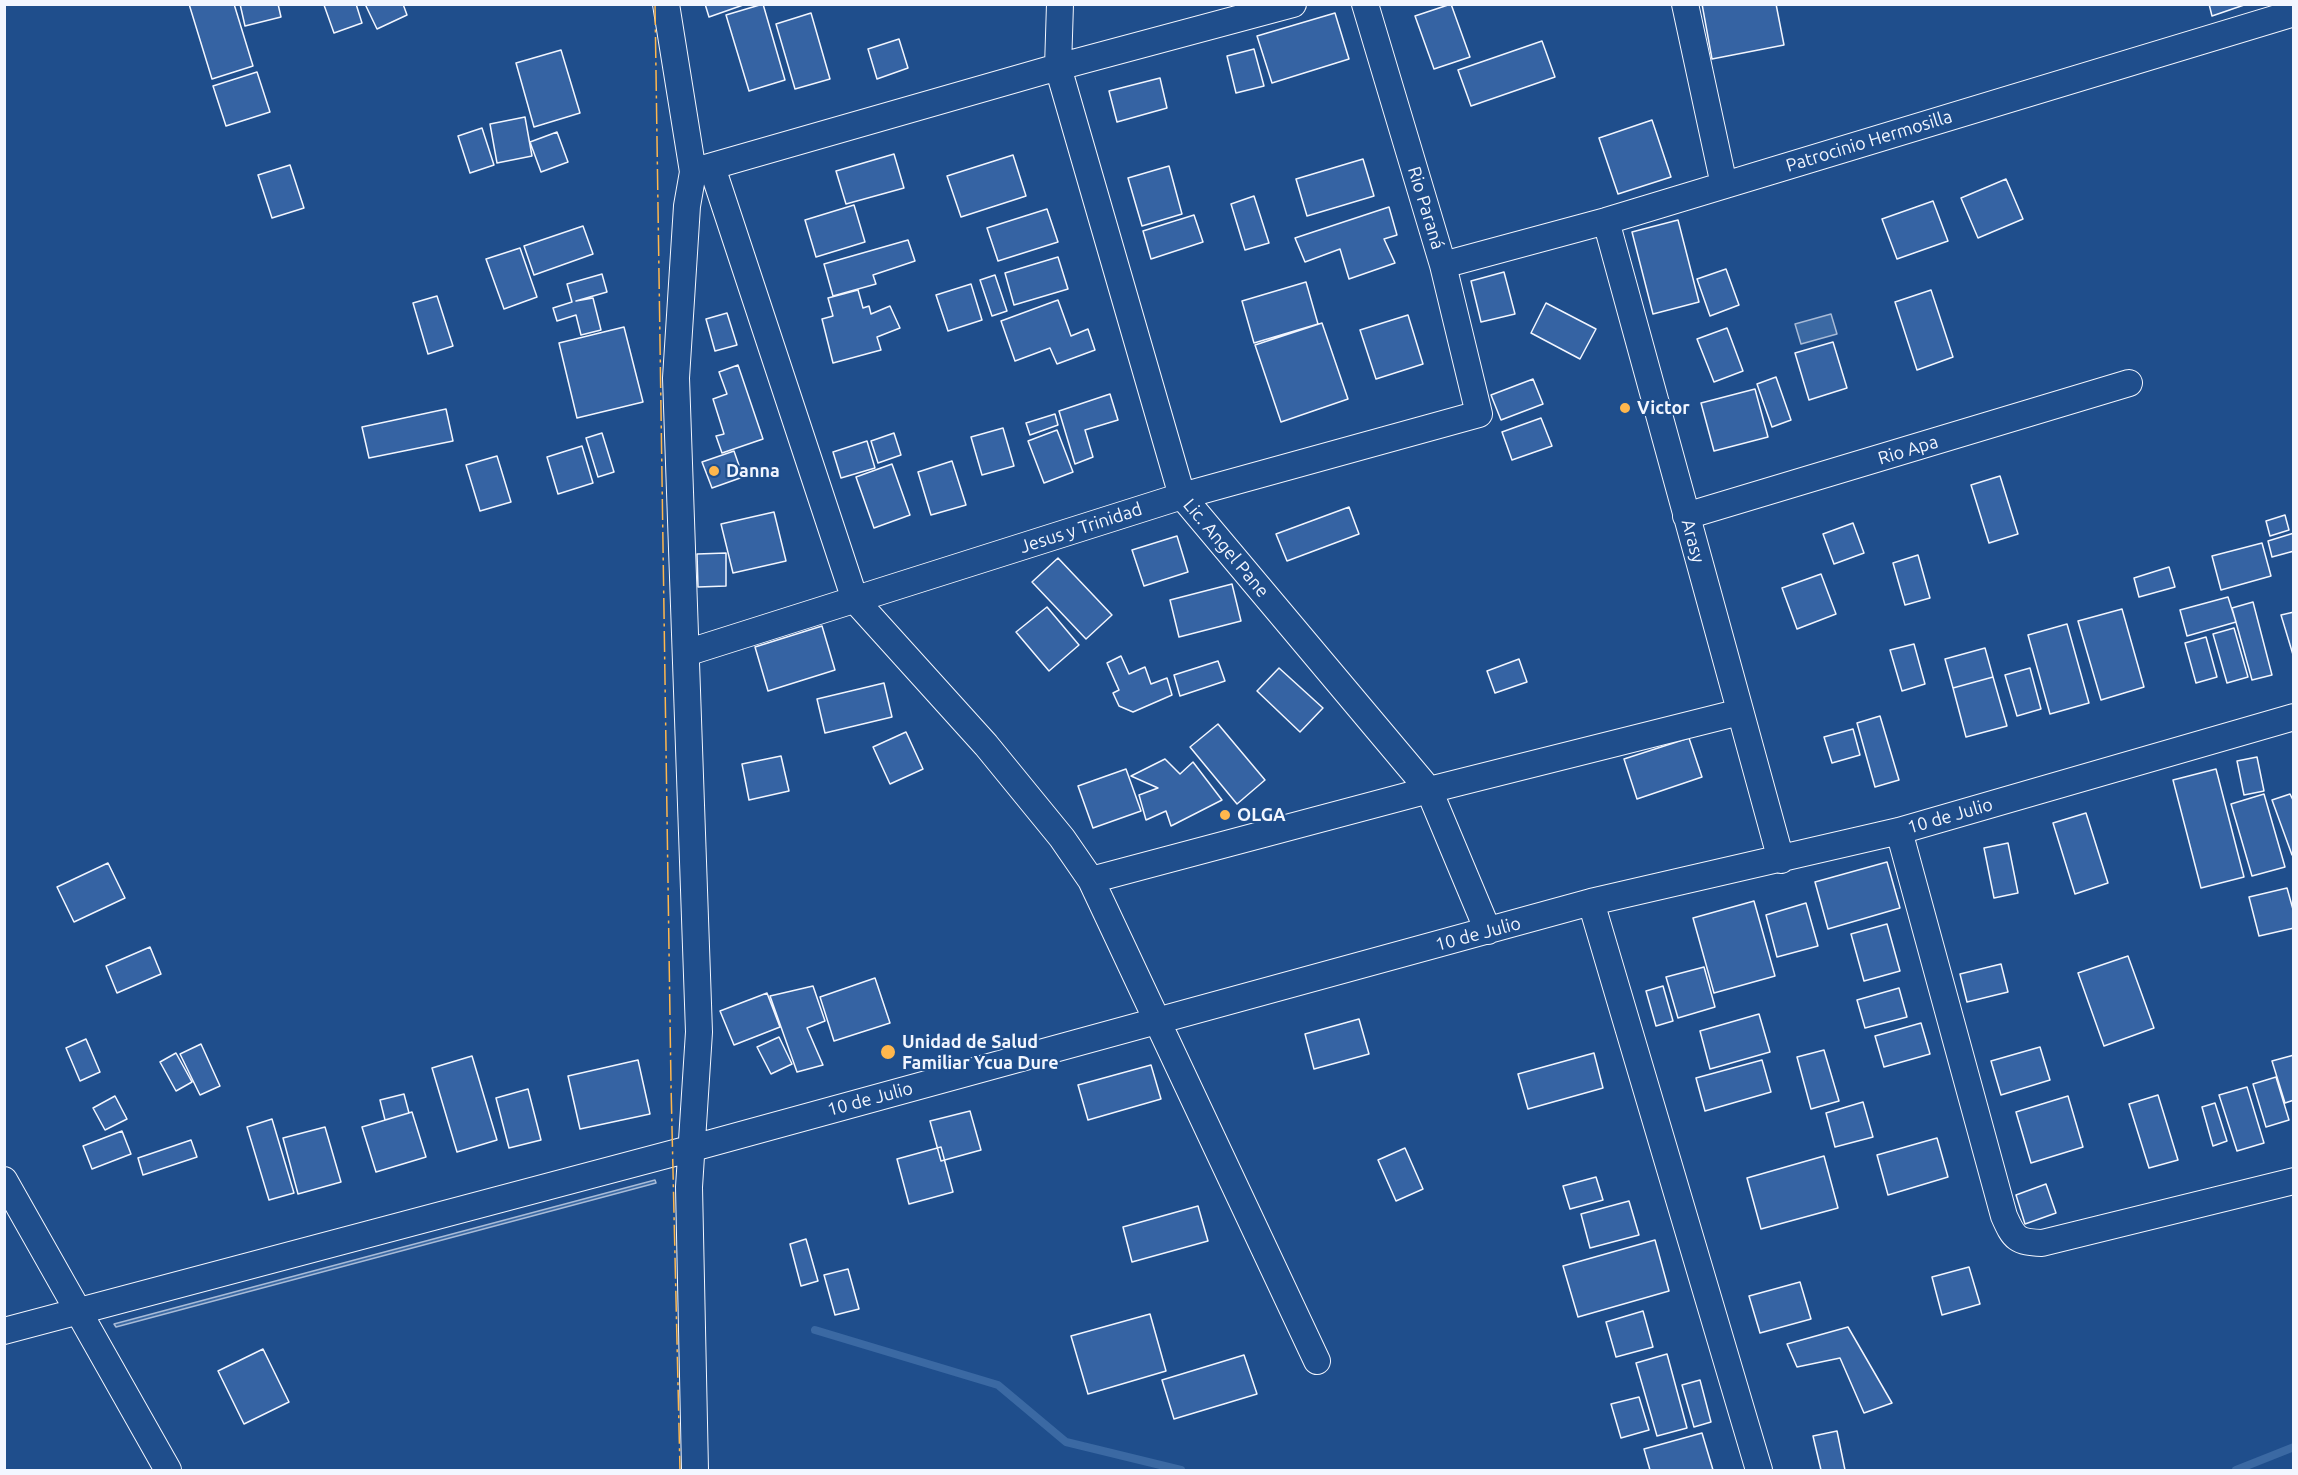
<!DOCTYPE html>
<meta charset="utf-8">
<style>
body{margin:0}
#map{position:relative;width:2298px;height:1475px;overflow:hidden;background:#1f4e8c;font-family:Ubuntu,sans-serif}
canvas{display:block}
.frame{position:absolute;inset:0;border:6px solid #f2f6ff;pointer-events:none}
</style>
<div id="map">
<canvas width="2298" height="1475"></canvas>
<div class="frame"></div>
</div>
<script>
const ctx = document.querySelector('canvas').getContext('2d');
ctx.lineJoin = 'round';
function fillPath(path, color) { ctx.fillStyle = color; ctx.fill(path, 'evenodd'); }
function strokePath(path, color, width, dash) { ctx.strokeStyle = color; ctx.lineWidth = width; ctx.lineCap = dash ? 'butt' : 'round'; ctx.setLineDash(dash || []); ctx.stroke(path); }
function label(font, color, halo, rows, align = 'center') {
  ctx.font = font + ' Ubuntu,sans-serif'; ctx.lineWidth = 4.5; ctx.setLineDash([]); ctx.textBaseline = 'middle'; ctx.strokeStyle = halo; ctx.fillStyle = color; for (const [text, x, y, turn = 0] of rows) {
    ctx.save(); ctx.translate(x, y); ctx.rotate((+turn || 0) * Math.PI / 180); ctx.textAlign = isNaN(turn) ? turn : align; if (halo) ctx.strokeText(text, 0, 0); ctx.fillText(text, 0, 0); ctx.restore();
  }
}
const water = new Path2D(`
 M1831,314l6,20 -36,10 -6,-20z
 M655,1180l1,3 -540,144 -2,-3z`);
fillPath(water, '#3b69a3');
strokePath(water, '#a8bbd7', 1.5);
strokePath(new Path2D(`
 M815,1330l183,55 68,57 115,28
 M2236,1470l58,-23`), '#3b69a3', 8);
const building = new Path2D(`
 M189,4h45l19,62 -41,13z
 M240,4h38l3,13 -36,9z
 M356,4l6,19 -28,10 -10,-28z
 M365,4h38l4,11 -30,14z
 M705,4h41l-37,13z
 M763,4l22,76 -36,11 -23,-76z
 M1451,4l19,53 -36,12 -19,-53z
 M1702,4h74l8,41 -72,14z
 M2209,4h38l-35,12z
 M811,13l19,66 -35,10 -19,-65z
 M1335,13l14,46 -77,24 -15,-47z
 M899,39l9,29 -31,11 -9,-30z
 M1542,41l13,36 -84,29 -13,-36z
 M1254,49l10,37 -28,7 -9,-37z
 M561,50l19,63 -46,14 -18,-64z
 M257,72l13,40 -44,14 -13,-40z
 M1160,78l7,30 -50,14 -8,-31z
 M525,117l7,39 -35,7 -7,-39z
 M1652,120l19,57 -53,17 -19,-56z
 M482,128l12,37 -24,8 -12,-37z
 M557,132l11,30 -27,10 -11,-30z
 M894,154l10,34 -58,16 -10,-33z
 M1013,155l13,41 -65,21 -14,-41z
 M1363,159l11,37 -67,20 -11,-37z
 M290,165l14,43 -32,10 -14,-43z
 M1169,166l13,48 -40,12 -14,-48z
 M2006,179l17,40 -45,19 -17,-40z
 M1254,196l15,47 -24,7 -14,-46z
 M1933,201l15,40 -51,18 -15,-40z
 M854,205l11,37 -49,15 -11,-37z
 M1389,207l8,28 -13,4 11,24 -46,16 -9,-30 -35,13 -10,-24z
 M1047,209l11,33 -60,19 -11,-33z
 M1194,215l9,27 -52,17 -8,-28z
 M1678,220l21,82 -46,12 -21,-82z
 M583,226l10,28 -59,21 -10,-29z
 M908,240l7,21 -42,14 3,9 -43,12 -9,-32z
 M520,248l17,49 -33,12 -18,-50z
 M1058,257l10,32 -54,16 -9,-32z
 M1726,269l13,36 -29,11 -13,-37z
 M1504,272l11,42 -34,8 -10,-41z
 M602,274l5,18 -31,9 17,-3 8,32 -20,5 -5,-20 -19,6 -4,-13 19,-6 -5,-18z
 M995,275l12,36 -15,5 -12,-36z
 M1306,282l12,42 -64,19 -12,-42z
 M971,284l11,36 -34,11 -12,-36z
 M858,290l5,18 6,-2 2,8 19,-8 10,22 -23,9 4,13 -48,13 -11,-44 11,-3 -5,-18z
 M1931,290l22,67 -36,13 -22,-68z
 M437,296l16,50 -25,8 -15,-51z
 M1058,300l13,36 17,-7 7,21 -38,14 -7,-16 -35,13 -14,-40z
 M1546,303l50,26 -16,30 -49,-26z
 M727,313l10,32 -22,6 -9,-32z
 M1408,315l15,49 -47,15 -16,-49z
 M1322,323l26,76 -67,23 -26,-77z
 M624,327l19,75 -66,16 -18,-75z
 M1727,328l16,43 -29,11 -17,-43z
 M1833,342l14,46 -38,12 -14,-47z
 M738,365l25,74 -41,14 -6,-17 8,-2 -11,-35 14,-5 -8,-22z
 M1776,377l15,43 -19,7 -15,-43z
 M1533,379l10,25 -42,16 -10,-25z
 M1755,389l13,48 -54,14 -13,-48z
 M1110,394l8,26 -33,10 8,27 -18,7 -16,-53z
 M446,409l7,32 -84,17 -7,-31z
 M1055,414l3,11 -28,10 -4,-12z
 M1541,418l11,28 -40,14 -10,-28z
 M1003,428l11,38 -32,9 -11,-38z
 M1057,430l16,42 -29,11 -16,-42z
 M602,433l12,39 -16,5 -12,-39z
 M894,433l7,22 -23,8 -7,-22z
 M867,441l8,27 -34,10 -8,-26z
 M582,446l11,37 -35,11 -11,-37z
 M734,451l9,26 -31,11 -10,-26z
 M497,456l14,46 -31,9 -14,-46z
 M952,461l14,44 -35,10 -13,-43z
 M892,464l18,51 -36,13 -18,-51z
 M2000,476l18,58 -29,9 -18,-58z
 M1349,507l10,27 -72,27 -11,-27z
 M774,512l12,49 -53,12 -12,-49z
 M2285,515l4,15 -19,6 -4,-15z
 M1853,523l11,30 -30,11 -11,-30z
 M2294,533v18l-22,6 -4,-16z
 M1177,536l11,36 -44,14 -12,-36z
 M2262,543l9,33 -50,14 -9,-34z
 M726,553v33l-28,1 -1,-33z
 M1918,555l12,43 -25,7 -12,-42z
 M1058,558l54,57 -26,24 -54,-57z
 M2169,567l6,20 -36,10 -5,-19z
 M1821,574l15,40 -39,15 -15,-41z
 M1232,584l9,37 -62,16 -9,-37z
 M2228,597l8,25 -49,14 -7,-26z
 M2253,602l19,73 -20,5 -20,-72z
 M1047,607l32,38 -30,26 -33,-39z
 M2122,609l22,78 -43,13 -23,-79z
 M2294,612v46l-13,-43z
 M2067,624l22,79 -39,11 -22,-79z
 M822,626l13,44 -67,21 -13,-44z
 M2234,628l14,49 -21,6 -14,-49z
 M2206,637l11,40 -21,6 -11,-40z
 M1914,644l11,40 -23,7 -12,-41z
 M1985,648l8,29 -40,11 -8,-29z
 M1121,656l8,18 16,-7 6,17 16,-6 5,17 -39,17 -14,-6 -6,-13 6,-3 -12,-27z
 M1519,659l8,23 -32,11 -8,-22z
 M1218,661l7,20 -45,15 -6,-21z
 M1279,668l44,40 -23,24 -43,-41z
 M2030,668l11,41 -24,7 -12,-41z
 M1993,677l14,49 -41,11 -13,-49z
 M884,683l8,34 -67,16 -8,-34z
 M1880,716l19,64 -24,7 -18,-64z
 M1218,724l47,56 -28,24 -47,-57z
 M1853,729l7,26 -28,8 -8,-26z
 M906,732l17,37 -33,15 -17,-37z
 M1689,738l13,39 -65,22 -13,-40z
 M781,756l8,35 -40,9 -7,-36z
 M2257,757l7,34 -20,4 -7,-34z
 M1165,759l15,15 13,-12 29,38 -51,26 -5,-15 -20,9 -7,-25 19,-7 -27,-12z
 M1126,769l15,42 -48,17 -15,-42z
 M2216,769l28,108 -43,11 -28,-108z
 M2264,794l21,73 -33,9 -21,-72z
 M2290,794l4,8v52l-2,1 -20,-55z
 M2086,813l22,70 -33,11 -22,-71z
 M2008,843l10,50 -24,5 -10,-50z
 M1887,862l13,46 -72,21 -13,-47z
 M108,863l17,35 -51,24 -17,-35z
 M2287,888l7,25v15l-35,8 -10,-39z
 M1754,901l21,75 -61,17 -21,-75z
 M1806,903l12,43 -41,11 -11,-42z
 M1887,924l13,47 -36,10 -13,-47z
 M150,947l11,27 -44,19 -11,-27z
 M2128,956l26,72 -50,18 -26,-73z
 M2001,964l7,28 -41,10 -7,-28z
 M1704,967l11,40 -37,11 -12,-41z
 M875,978l15,45 -56,18 -14,-44z
 M813,986l12,35 -18,7 16,37 -26,7 -27,-76z
 M1663,986l10,35 -17,5 -10,-35z
 M1899,988l8,29 -42,11 -8,-28z
 M767,993l13,34 -46,18 -14,-34z
 M1759,1014l11,38 -60,17 -10,-38z
 M1359,1019l10,35 -55,15 -9,-35z
 M1921,1023l9,31 -46,13 -9,-31z
 M779,1037l13,27 -21,10 -14,-27z
 M86,1039l14,33 -20,9 -14,-33z
 M201,1044l19,42 -20,9 -20,-41z
 M2040,1047l10,33 -49,15 -10,-34z
 M1824,1050l15,51 -28,8 -14,-52z
 M176,1053l16,29 -16,9 -16,-29z
 M1594,1053l9,35 -75,21 -10,-35z
 M2294,1055v45l-9,3 -13,-42z
 M472,1056l25,84 -40,12 -25,-84z
 M638,1060l12,54 -70,15 -12,-53z
 M1762,1060l9,32 -66,19 -9,-33z
 M1151,1065l10,34 -73,21 -10,-35z
 M2276,1077l13,43 -23,7 -13,-43z
 M2247,1087l17,56 -27,8 -18,-56z
 M528,1089l13,51 -32,8 -13,-50z
 M404,1094l5,19 -24,7 -5,-20z
 M2158,1095l20,65 -29,8 -20,-64z
 M115,1096l12,23 -22,11 -12,-22z
 M2068,1096l15,51 -52,16 -15,-51z
 M1863,1102l10,35 -38,10 -9,-34z
 M2215,1103l12,38 -14,5 -11,-39z
 M970,1111l11,39 -40,11 -11,-40z
 M412,1112l14,45 -50,15 -14,-45z
 M272,1119l22,74 -25,7 -22,-73z
 M325,1127l16,55 -43,12 -15,-56z
 M122,1131l9,23 -39,15 -9,-23z
 M1937,1138l11,39 -60,18 -11,-40z
 M191,1140l6,17 -54,18 -5,-17z
 M941,1147l12,45 -44,12 -12,-45z
 M1405,1148l18,41 -27,12 -18,-41z
 M1824,1156l14,52 -77,21 -14,-51z
 M1596,1177l7,23 -33,9 -7,-23z
 M2046,1184l10,29 -31,11 -9,-29z
 M1629,1201l10,34 -49,13 -9,-34z
 M1198,1206l10,35 -76,21 -9,-35z
 M806,1239l12,42 -17,5 -11,-42z
 M1655,1240l14,51 -91,26 -15,-51z
 M1969,1267l11,37 -38,11 -10,-38z
 M848,1269l11,40 -24,6 -11,-40z
 M1800,1282l11,37 -51,14 -11,-37z
 M1643,1311l10,36 -37,10 -10,-35z
 M1150,1314l16,57 -78,23 -17,-58z
 M1848,1327l44,76 -28,10 -24,-55 -43,9 -10,-23z
 M263,1349l26,53 -45,22 -26,-53z
 M1667,1354l20,74 -30,8 -21,-73z
 M1244,1355l13,39 -83,25 -12,-39z
 M1700,1380l11,42 -17,5 -12,-42z
 M1639,1397l10,33 -28,8 -10,-34z
 M1837,1431l8,39h-24l-8,-34z
 M1702,1433l11,37h-63l-6,-21z`);
fillPath(building, '#3563a3');
strokePath(building, '#f2f6ff', 1.5);
const minor = new Path2D(`
 M666,4l27,168 -6,34 -11,172 23,654 -10,155 6,283
 M1060,4l-2,63 124,429 247,294 59,141
 M1685,4l39,181
 M712,167l143,433 131,145 76,93 29,42 226,481
 M695,171l363,-104 235,-63
 M1606,221l175,639
 M1443,265l163,-44 688,-208
 M1686,516l443,-133
 M686,653l496,-157 297,-82 -36,-149 -78,-261
 M1899,831l105,385c10,23 13,26 38,27l252,-62
 M1091,880l338,-90 311,-78
 M1591,902l168,568
 M4,1180l164,290
 M4,1331l689,-183 898,-246 308,-71 395,-114`);
strokePath(minor, '#f2f6ff', 28);
strokePath(minor, '#1f4e8c', 26);
strokePath(new Path2D(`
 M655,4l16,1081 9,385`), '#ffb74d', 1.5, [21, 4.5, 3, 4.5]);
for (const [x, y, r, color] of [
 [1625,408,6,"#ffb74d"],
 [714,471,6,"#ffb74d"],
 [1225,815,6,"#ffb74d"],
 [888,1052,8,"#ffb74d"]
]) { const dot = new Path2D(); dot.arc(x, y, r, 0, 2 * Math.PI); ctx.fillStyle = color; ctx.fill(dot); strokePath(dot, '#1f4e8c', 2); }
label('18px', '#f2f6ff', '#1f4e8c', [
 ["Patrocinio Hermosilla",1869,141,-17],
 ["Rio Paraná",1426,208,73],
 ["Rio Apa",1908,450,-17],
 ["Jesus y Trinidad",1081,528,-18],
 ["Arasy",1693,541,75],
 ["Lic. Angel Pane",1226,548,50],
 ["10 de Julio",1950,816,-16],
 ["10 de Julio",1478,934,-15],
 ["10 de Julio",870,1099,-15]
]);
label('bold 18px', '#f2f6ff', '#1f4e8c', [
 ["Victor",1637,408],
 ["Danna",726,471],
 ["OLGA",1237,815],
 ["Unidad de Salud",902,1042],
 ["Familiar Ycua Dure",902,1063]
], 'left');
</script>
